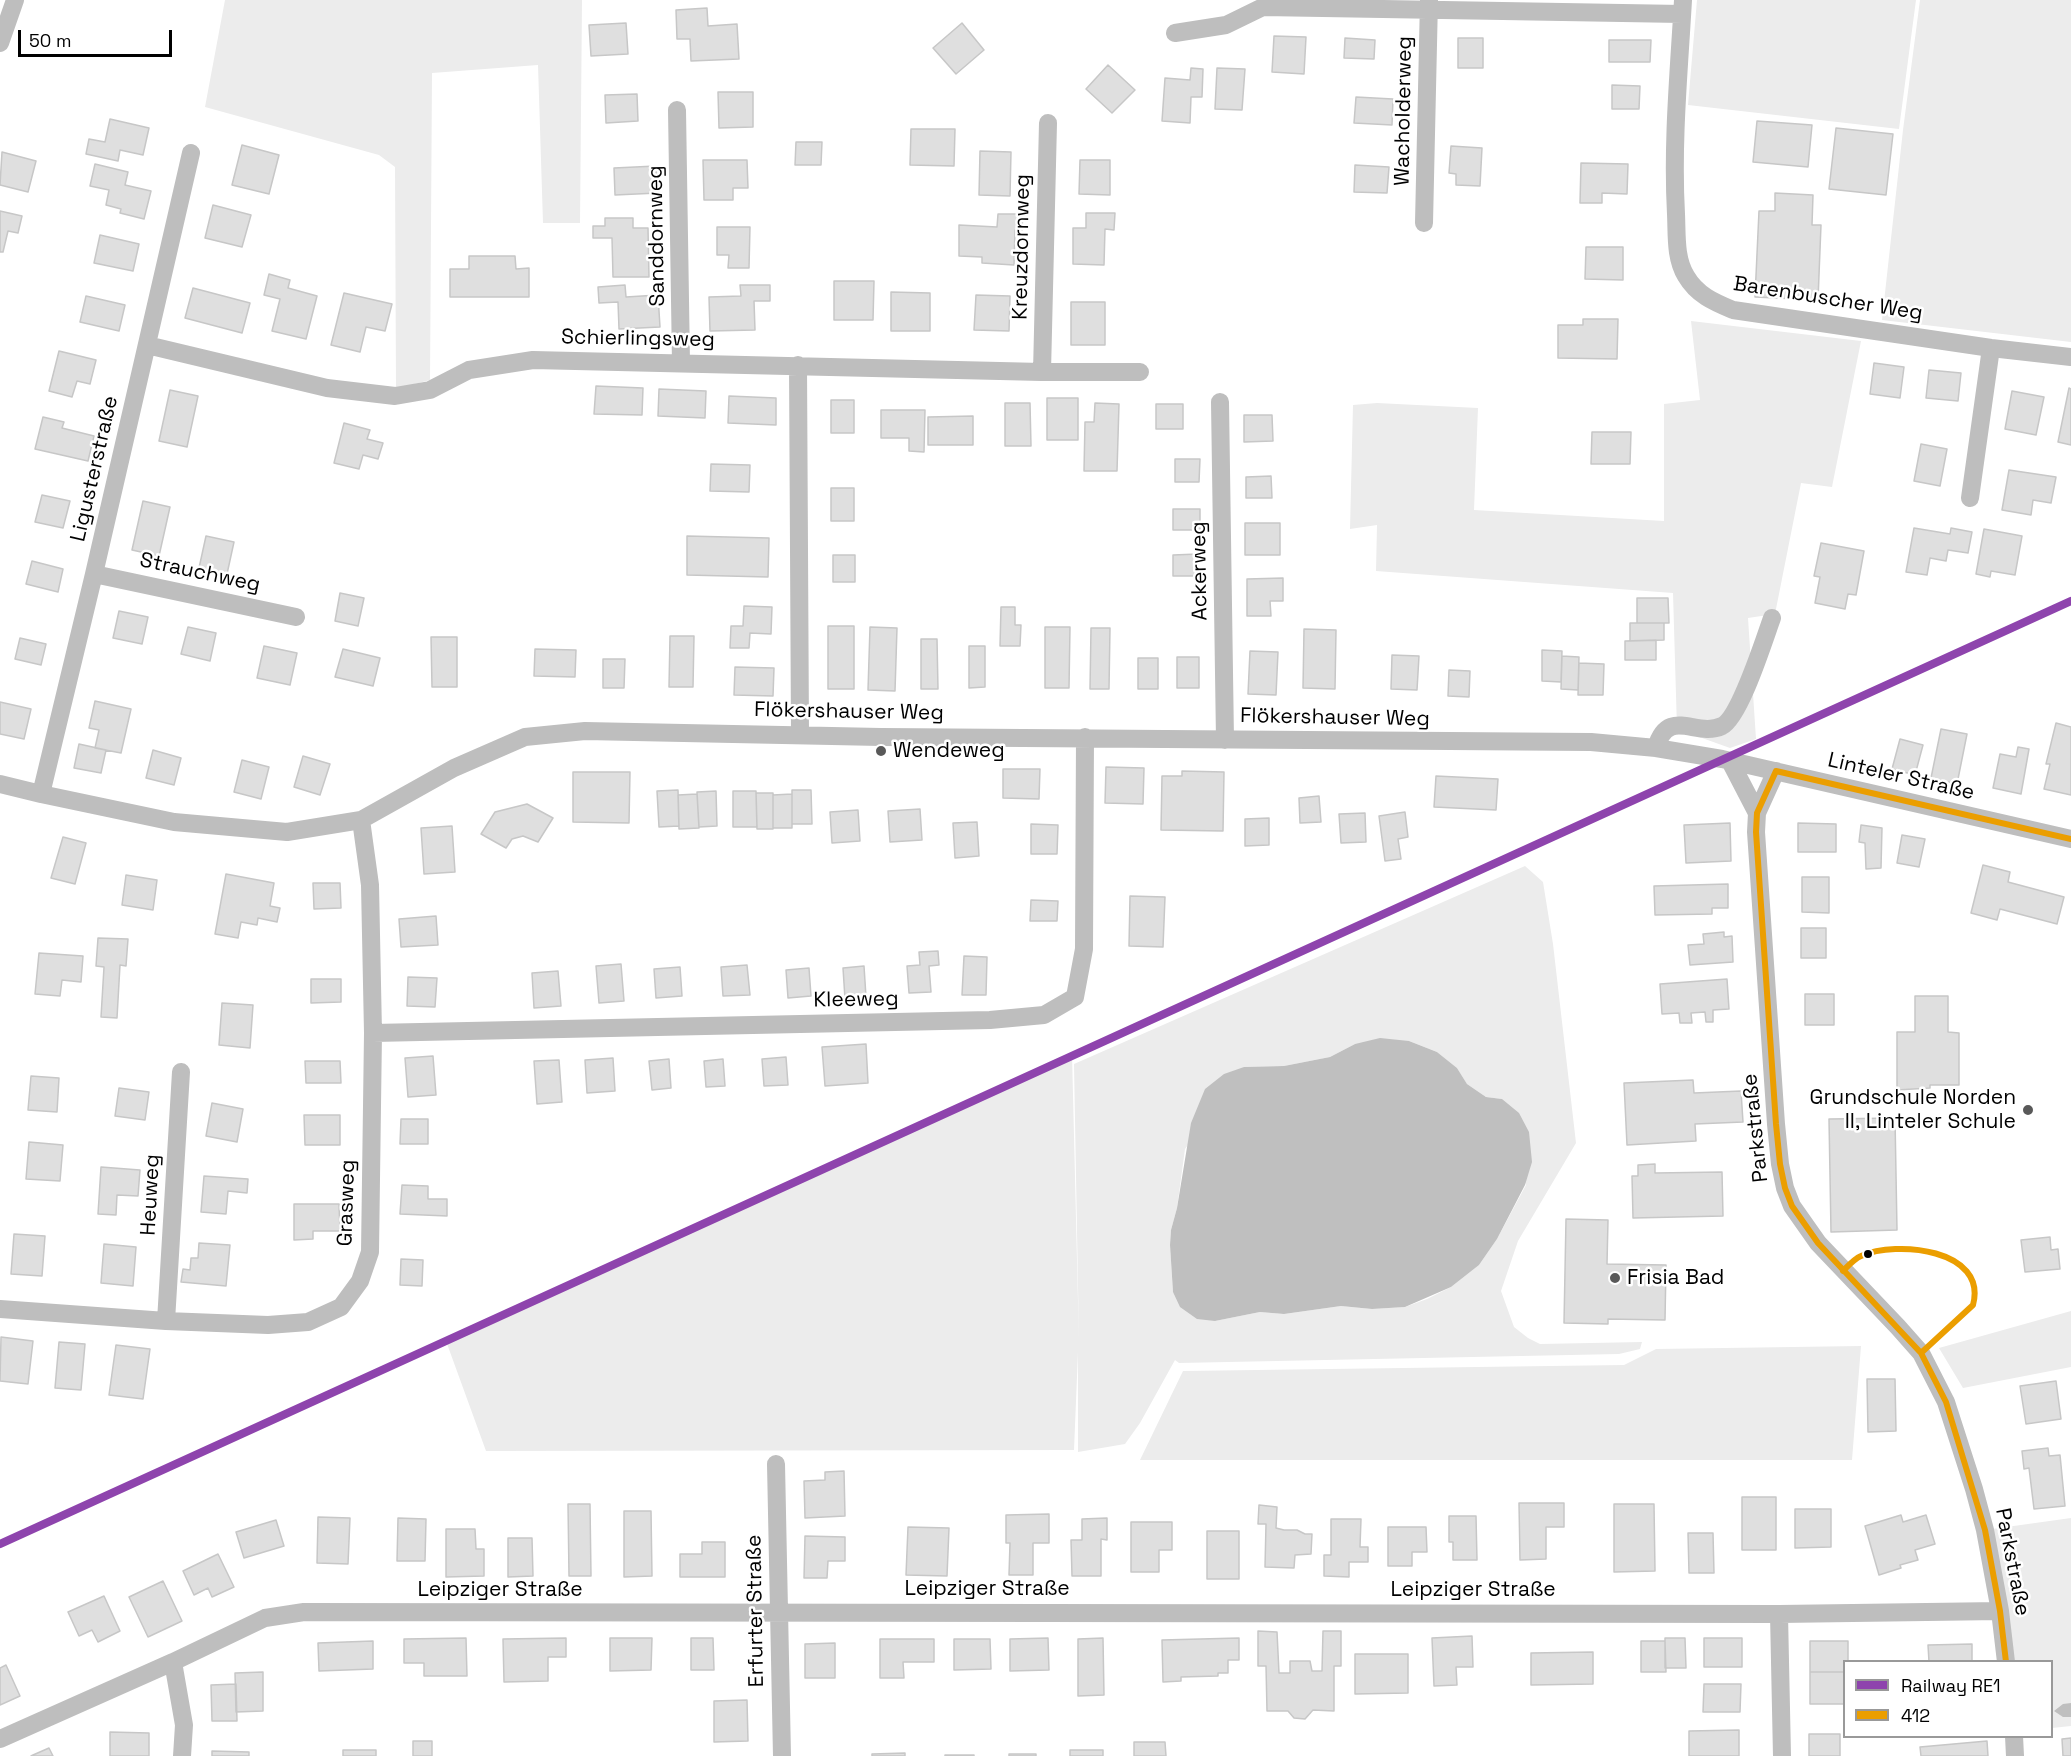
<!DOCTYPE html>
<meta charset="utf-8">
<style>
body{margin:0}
#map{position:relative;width:2071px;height:1756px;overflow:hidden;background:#fff;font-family:"Space Grotesk",sans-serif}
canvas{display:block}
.legend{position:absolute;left:1843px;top:1660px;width:210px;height:78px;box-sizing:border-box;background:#fff;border:2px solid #999;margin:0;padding:8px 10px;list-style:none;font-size:18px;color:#000}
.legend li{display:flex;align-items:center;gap:12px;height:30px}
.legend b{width:30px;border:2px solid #999}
.scale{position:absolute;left:18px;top:30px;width:154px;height:27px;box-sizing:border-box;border:3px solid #000;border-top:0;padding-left:8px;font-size:18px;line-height:21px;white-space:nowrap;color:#000;-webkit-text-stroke:4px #fff;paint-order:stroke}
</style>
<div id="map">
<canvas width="2071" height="1756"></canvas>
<ul class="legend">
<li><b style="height:8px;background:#8e44ad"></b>Railway RE1</li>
<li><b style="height:8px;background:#eb9e00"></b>412</li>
</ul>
<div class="scale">50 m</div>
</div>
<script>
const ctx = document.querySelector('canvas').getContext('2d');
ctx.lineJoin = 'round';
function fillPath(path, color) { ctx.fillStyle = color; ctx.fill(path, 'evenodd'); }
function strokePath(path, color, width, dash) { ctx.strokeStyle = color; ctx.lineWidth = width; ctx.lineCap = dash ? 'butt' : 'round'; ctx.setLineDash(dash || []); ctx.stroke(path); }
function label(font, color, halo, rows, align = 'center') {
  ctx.font = font + ' "Space Grotesk",sans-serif'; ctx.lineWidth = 5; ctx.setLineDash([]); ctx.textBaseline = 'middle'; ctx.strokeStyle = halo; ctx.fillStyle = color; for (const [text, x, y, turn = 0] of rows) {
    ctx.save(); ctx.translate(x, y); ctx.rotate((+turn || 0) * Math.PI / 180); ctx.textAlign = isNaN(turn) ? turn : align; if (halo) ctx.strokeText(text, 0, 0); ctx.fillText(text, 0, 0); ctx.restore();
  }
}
fillPath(new Path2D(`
 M225,0h357l-2,223h-37l-5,-158 -106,8 -2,307 -34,9 -1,-222 -16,-12 -174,-48z
 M1697,0h219l-17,129 -211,-24z
 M1920,0h151v342l-189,-22 21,-190z
 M1691,321l170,20 -29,146 -31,-4 -26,131 -27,4 8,121 -26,9 -53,-19 -4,-136 -297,-22 1,-46 -27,4 3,-124 24,-2 101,5 -4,102 190,11v-117l36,-4z
 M1525,866l18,16 10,62 23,199 -58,98 -17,50 13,36 14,11 12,6 102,-2 -2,7 -21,5 -440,9 -4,-3 -35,63 -15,21 -47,8v-100l-4,98 -588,1 -40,-110 626,-287 7,288 -5,-278zM1409,1041l28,11 20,16 10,16 19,13 16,2 24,86 -29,54 -18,26 -28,22 -24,12 -22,8 -33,2 -31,-3 -57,8 -24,-2 -45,9 -42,-29 -3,-47 1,-15 6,-22 8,-59 59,-82 40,-1 46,-9 25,-13z
 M2071,1311v56l-108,21 -24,-40z
 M1861,1346l-9,114h-712l43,-89 441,-6 32,-16z
 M2071,1518v208l-19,2v-66l-46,-1 -21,-131z`), '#ececec');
fillPath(new Path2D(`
 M1380,1038l29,3 28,11 20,16 10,16 19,13 16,2 17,14 10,19 3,30 -7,23 -28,54 -18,26 -28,22 -46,20 -33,2 -31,-3 -57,8 -24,-2 -45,9 -18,-2 -17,-12 -7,-15 -3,-47 1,-15 6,-22 14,-85 14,-34 19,-15 20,-7 40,-1 46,-9 25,-13z
 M2071,1703v14h-8l-9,-6 9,-7z`), '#bfbfbf');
const building = new Path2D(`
 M707,8l1,18 29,-2 2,35 -48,2 -1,-22h-13l-1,-29z
 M626,23l2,31 -37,2 -2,-31z
 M962,23l22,27 -28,24 -23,-26z
 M1274,36l32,1 -2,37 -32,-2z
 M1345,38l30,2 -1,19 -30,-1z
 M1458,38h25v30h-25z
 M1609,40h42l-1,22h-41z
 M1108,65l27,25 -23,23 -26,-24z
 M1191,68l12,1 -1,28h-11l-1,26 -28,-2 3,-43 25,2z
 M1217,68l28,1 -3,41 -27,-1z
 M1612,85l28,1 -1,23h-27z
 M718,92h35v35l-34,1z
 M637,94l1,27 -32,2 -1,-28z
 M1356,97l37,2 -1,26 -38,-2z
 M110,119l39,9 -6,27 -23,-5 -2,11 -32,-7 3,-15 16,3z
 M1757,121l55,4 -4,42 -55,-5z
 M1836,128l57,6 -7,61 -57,-6z
 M911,129h44l-1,37 -44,-1z
 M796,142h26l-1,23h-26z
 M242,145l37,10 -10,39 -37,-9z
 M1451,146l31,2 -2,38 -24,-1v-11l-7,-1z
 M980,151l31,1 -1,44 -31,-1z
 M2,152l34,9 -8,31 -28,-7z
 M703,160h44l1,28h-15v12h-29z
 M1080,160h30v35l-31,-1z
 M1581,163l47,1 -1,30 -25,-1v10h-22z
 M95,164l33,8 -3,13 26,6 -7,28 -24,-6 1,-4 -15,-4 3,-15 -19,-4z
 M1355,165l34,2 -2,26 -33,-1z
 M656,166l2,27 -43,2 -1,-27z
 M1775,193l38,2 -1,30h9l-3,75 -63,-3 4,-86h16z
 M213,205l38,10 -9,32 -37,-9z
 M0,211l22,5 -4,17 -10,-2 -5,21h-3z
 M1086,213h29l-1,17 -9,-1 -1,36 -31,-1v-36h13z
 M998,214h25l-1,16h-7l-1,35 -32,-2v-6l-23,-1v-31l38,2z
 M605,218h28v10h15l1,49h-36l-1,-39h-19v-12h12z
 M717,227h33l-1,41h-21l1,-13h-12z
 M100,235l39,9 -6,27 -39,-8z
 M1586,247h37v33l-38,-1z
 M469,256h46l1,13 13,-1v29h-79v-28h19z
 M269,274l21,6 -2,8 29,8 -11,43 -34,-8 8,-32 -16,-4z
 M834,281h40l-1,39h-39z
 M625,285l1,12 32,-2 2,32 -41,2 -1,-27 -19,1 -1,-16z
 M740,285h30v16h-16l1,29 -45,1 -1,-34 32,-1z
 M193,288l57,15 -8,30 -57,-15z
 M891,292l39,1v38h-39z
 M344,293l48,11 -7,27 -19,-4 -6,25 -29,-7z
 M976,295l34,1 -1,35 -35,-1z
 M86,296l39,9 -6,26 -39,-9z
 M1071,302h34v43h-34z
 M1583,319h35l-1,40 -59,-1v-33h25z
 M59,351l37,9 -6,24 -13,-3 -5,16 -23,-6z
 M1874,363l30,4 -4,31 -30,-4z
 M1929,370l32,3 -3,28 -32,-3z
 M596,386l47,2 -1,27 -48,-1z
 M2069,388l2,1v56l-13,-3z
 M659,389l47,2 -1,27 -47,-2z
 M170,390l28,6 -11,51 -28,-6z
 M2012,391l32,6 -8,38 -31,-6z
 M729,396l47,2v27l-48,-2z
 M1047,398h31v42h-31z
 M831,400h23v33h-23z
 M1005,403h25l1,43h-26z
 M1095,403l24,1 -2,67h-33l1,-49h9z
 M1156,404h27v25h-27z
 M881,410h44l-1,42 -15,-1v-13h-28z
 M1244,415h28l1,26 -29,1z
 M973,416v29h-45v-28z
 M43,417l21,5 -2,6 32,8 -6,25 -53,-12z
 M344,423l26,7 -3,9 16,4 -5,16 -15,-4 -4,14 -25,-6z
 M1592,432h39l-1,32h-39z
 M1921,444l26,5 -7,37 -26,-5z
 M1175,459h25l-1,23h-24z
 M711,464l39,1 -1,27 -39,-1z
 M2009,470l47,7 -5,26 -18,-3 -2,15 -29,-5z
 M1271,476l1,22h-26v-21z
 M831,488h23v33h-23z
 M42,495l28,6 -7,27 -28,-6z
 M143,501l27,6 -11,49 -27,-6z
 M1173,509h27v21h-27z
 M1245,523h35v32h-35z
 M1914,528l36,6 1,-6 21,4 -4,21 -20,-3 -2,11 -16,-3 -3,17 -21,-3z
 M1984,529l38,7 -7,39 -24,-4 -1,6 -14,-3z
 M206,536l28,6 -7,32 -28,-6z
 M687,536l82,2 -1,39 -81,-2z
 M1821,543l43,8 -8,44 -8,-1 -3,15 -30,-6 5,-26 -6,-1z
 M1198,554v22h-25v-21z
 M833,555h22v27h-22z
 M32,561l31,8 -5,23 -32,-8z
 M1283,578v23h-13l1,15h-24v-37z
 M340,593l24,5 -6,28 -23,-5z
 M1637,598h31l1,25h-32z
 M744,606l28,1 -1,27 -21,-1 -1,15h-19l1,-22h12z
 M1001,607h14v18h6l-1,21h-20z
 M119,611l29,6 -6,27 -29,-6z
 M1630,623h34v17l-34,1z
 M828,626h26v63h-26z
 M188,627l28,6 -6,28 -29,-7z
 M870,627l27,1 -2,63 -27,-1z
 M1045,627h25l-1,61h-24z
 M1091,628h19l-1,61h-19z
 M1304,629l32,1 -1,59 -32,-1z
 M670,636h24l-1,51h-24z
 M431,637h26v50h-25z
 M20,638l26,6 -5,21 -26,-6z
 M921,639h16l1,50h-17z
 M1656,640v20h-31v-19z
 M264,646l33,7 -7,32 -33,-7z
 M969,646h16v41l-16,1z
 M343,649l37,9 -7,28 -38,-9z
 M535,649l41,1 -1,27 -41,-1z
 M1542,650l20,1 -1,31 -19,-1z
 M1250,651l28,1 -2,43 -28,-1z
 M1392,655l27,1 -2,34 -26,-1z
 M1562,656l17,1 -1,33 -17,-1z
 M1177,657h22v31h-22z
 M1138,658h20v31h-20z
 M603,659h22l-1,29h-21z
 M1579,663l25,1 -1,31h-25z
 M735,667l39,1 -1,28 -39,-1z
 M1449,670l21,1 -1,26 -21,-1z
 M95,701l36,8 -10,44 -26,-5 4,-18 -10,-2z
 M0,702l31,7 -7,30 -24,-5z
 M2056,723l15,4v68l-27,-6 6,-25h-4z
 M1941,729l26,5 -10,50 -26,-6z
 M1900,739l23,6 -8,30 -23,-6z
 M79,744l27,6 -5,23 -27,-5z
 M2018,747l11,2 -8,45 -28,-6 7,-34 16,3z
 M153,750l28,8 -7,27 -28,-7z
 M303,756l27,8 -10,31 -26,-8z
 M242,760l27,7 -8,32 -27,-7z
 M1106,767l38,1 -1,36 -38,-1z
 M1003,769h37l-1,30 -36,-1z
 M1182,771l42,1 -1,59 -62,-1 1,-54h20z
 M573,772h57l-1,51 -56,-1z
 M1436,776l62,3 -2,31 -62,-3z
 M678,790l1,36 -20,1 -2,-36z
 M792,790h19l1,34h-20z
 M716,791l1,35 -18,1 -2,-35z
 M733,791h23l1,36h-24z
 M756,793h17v36h-16z
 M697,794l2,34 -20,1 -1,-34z
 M792,794v34h-19v-33z
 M1319,796l2,26 -21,1 -1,-25z
 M527,804l26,14 -15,24 -15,-6 -11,3 -6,9 -25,-14 14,-22z
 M920,809l2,31 -32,2 -2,-31z
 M858,810l2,31 -28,2 -2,-31z
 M1405,812l3,25 -10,2 3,20 -16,2 -6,-45z
 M1365,813l1,29 -25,1 -2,-29z
 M1269,818v27l-24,1v-27z
 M977,822l2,34 -24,2 -2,-35z
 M1730,823l1,38 -45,2 -2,-38z
 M1798,823l38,1v28h-38z
 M1031,824l27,1 -1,29h-26z
 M1861,825l21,3 -1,40 -15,1 -1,-26 -6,-1z
 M452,826l3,46 -31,2 -3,-46z
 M1902,835l23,4 -6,28 -22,-4z
 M63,837l23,6 -11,41 -24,-6z
 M1983,865l27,7 -2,10 56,15 -7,27 -57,-15 -3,11 -26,-7z
 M226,874l48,9 -4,23 10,2 -3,14 -19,-4 -1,7 -16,-3 -3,16 -23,-4z
 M126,875l31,5 -4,30 -31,-5z
 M1802,877h27v36l-27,-1z
 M313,883h27l1,25 -27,1z
 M1728,884v24h-16v6l-57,1 -1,-29z
 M1130,896l35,1 -2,50 -34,-1z
 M1031,900l27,1 -1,20h-27z
 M436,916l2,29 -37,2 -2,-28z
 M1801,928h25v30h-25z
 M1724,932v5l8,-1 1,26 -43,3 -2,-20 16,-1 -1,-10z
 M98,938l30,1 -2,27 -6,-1 -3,53 -16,-1 3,-50 -8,-1z
 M938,951l1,14 -10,1 2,26 -22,1 -2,-27 13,-1 -1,-13z
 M39,953l44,3 -2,26 -19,-2 -2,16 -25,-2z
 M964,956l23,1 -1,38h-24z
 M621,964l3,37 -25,2 -3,-37z
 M747,965l3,30 -27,1 -2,-29z
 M864,966l2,31 -21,2 -2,-31z
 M680,967l2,29 -26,2 -2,-29z
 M809,968l2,28 -23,2 -2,-28z
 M558,971l3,35 -27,2 -2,-35z
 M408,977l29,1 -2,29 -28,-1z
 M311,979h30v23l-30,1z
 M1727,979l2,30 -16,1v12h-7l-1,-10 -14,1 1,10h-12l-1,-10 -17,1 -2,-30z
 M1805,994h29v31h-29z
 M1915,996h33v36l11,1v52h-29v3l-33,2v-58h18z
 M222,1003l31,2 -3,43 -31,-3z
 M866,1044l2,39 -43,3 -3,-39z
 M433,1056l3,39 -28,2 -3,-39z
 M786,1057l2,28 -24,1 -2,-27z
 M613,1058l2,33 -28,2 -2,-33z
 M669,1059l2,29 -19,2 -3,-29z
 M723,1059l2,27 -19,1 -2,-26z
 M559,1060l3,42 -25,2 -3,-43z
 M305,1061h35l1,22h-35z
 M31,1076l28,2 -2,34 -29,-2z
 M1693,1080l1,13 47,-2 2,31 -48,2 1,17 -69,4 -3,-62z
 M119,1088l30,4 -4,28 -30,-4z
 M212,1103l31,6 -6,33 -31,-6z
 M304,1115h36v30h-35z
 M1895,1118l2,112 -66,2 -2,-113z
 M401,1119h27v25h-28z
 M29,1142l34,3 -3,36 -34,-2z
 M1655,1164v9l67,-1 1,44 -90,2 -1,-42h6v-11z
 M101,1167l39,3 -2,26 -21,-1 -1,20 -18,-1z
 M204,1176l44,3 -1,14 -19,-2 -2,23 -25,-2z
 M402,1185l26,1v13h19v17l-47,-2z
 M294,1204h45l1,27h-27v8l-19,1z
 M1566,1219l42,1 -1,44 59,1 -1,55 -57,-1v5l-44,-1z
 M14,1234l31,2 -3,40 -31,-2z
 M2050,1237l1,13 7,-1 2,20 -35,3 -4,-32z
 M199,1243l31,2 -4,41 -45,-4 2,-13 7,1 1,-12h7z
 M104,1244l32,3 -3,39 -32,-3z
 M401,1259l22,1 -1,26 -22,-1z
 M1,1337l32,4 -5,43 -28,-3z
 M59,1342l26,2 -4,46 -26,-2z
 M116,1345l34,4 -7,50 -34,-4z
 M1867,1379h28l1,52 -28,1z
 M2056,1381l5,38 -35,5 -6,-38z
 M2048,1448l1,8 11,-1 5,51 -31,3 -5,-41 -5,1 -2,-18z
 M844,1471l1,45 -40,2 -1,-37 21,-1v-8z
 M1742,1497h34v53h-34z
 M1519,1503h45v24h-18v32l-26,1z
 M568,1504h22l1,72h-22z
 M1614,1504h40l1,67 -41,1z
 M1259,1505l18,2 -1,21 8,2h13l8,4h7l-1,20 -16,1 -1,13 -29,-1 1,-43h-8z
 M1795,1509h36v38l-36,1z
 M624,1511h27l1,65 -28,1z
 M1049,1514v29h-16v32h-24l1,-32h-4v-28z
 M1901,1515l2,7 23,-7 9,29 -20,6 3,10 -18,5 1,3 -22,7 -14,-49z
 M1449,1516h27l1,44h-24v-18h-4z
 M318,1517l32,1 -2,46 -31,-1z
 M398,1518l28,1 -1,42h-28z
 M1107,1518v22l-6,-1v37h-29l-1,-36h11v-21z
 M1331,1519h30l-1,28h8v15h-19v15l-25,-1v-21h7z
 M276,1520l8,26 -40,12 -8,-26z
 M1131,1522h41v28h-13v22h-28z
 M908,1527l41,1 -2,48 -41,-1z
 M1388,1527h38l1,25h-15v14h-24z
 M446,1529h29l1,20h8v27l-38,1z
 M1207,1531h32v48h-32z
 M1688,1533h25l1,40h-25z
 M805,1536l40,1v24h-17l-1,17h-23z
 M508,1538h24l1,38 -25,1z
 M702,1542h23v35h-45v-23h22z
 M218,1554l16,33 -22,10 -4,-9 -14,7 -11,-24z
 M163,1581l19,40 -34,16 -19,-40z
 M104,1596l16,35 -22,11 -6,-12 -13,6 -11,-24z
 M1258,1631l19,1 2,41h11v-12h20l2,10h10l1,-40h18v35h-7v45l-21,-1 -8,9 -11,-1 -6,-7h-21l-1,-45h-8z
 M1472,1636l1,31h-17l1,18 -23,1 -2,-48z
 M466,1638l1,38h-43v-13h-20v-24z
 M566,1638v19h-18v24l-44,1 -1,-43z
 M610,1638h42l-1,32 -41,1z
 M691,1638h22l1,32h-23z
 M1048,1638l1,32 -39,1v-32z
 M1103,1638l1,57 -26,1v-57z
 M1239,1638v22h-11v13h-10v3l-37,1v4l-18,1 -1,-42z
 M1665,1638h20l1,30h-21z
 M1704,1638h38v29h-38z
 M880,1639h54v23h-31l1,16h-24z
 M954,1639h36l1,30 -37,1z
 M373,1641v28l-54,2 -1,-28z
 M1641,1641h24l1,31h-25z
 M1810,1641h38v21h-4v10h-34z
 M835,1643v35h-30v-34z
 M1972,1644v18h-43l-1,-17z
 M1593,1652v32l-62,1v-32z
 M1355,1654h53v39l-53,1z
 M6,1665l14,31 -20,9v-37z
 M263,1672v39l-27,1 -1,-39z
 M1810,1672h34v32h-34z
 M236,1684l1,37h-25l-1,-36z
 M1704,1684h37l-1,28h-37z
 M747,1700l1,41 -34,1v-41z
 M1739,1730v26h-50v-25z
 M110,1732l39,1v23h-39z
 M1809,1734h31v22h-31z
 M2071,1738v18h-8l-1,-17z
 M413,1741h19v15h-19z
 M1987,1741l1,15h-67l-1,-9z
 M1134,1742h31l1,14h-32z
 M49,1748l4,8h-22l2,-1z
 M343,1750h33v6h-33z
 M1070,1750h33v6h-33z
 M212,1751l37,1v4h-37z
 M905,1753v3h-33v-2z
 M1009,1754h27v2h-27z
 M945,1755h29v1h-29z`);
fillPath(building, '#dfdfdf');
strokePath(building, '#c7c7c7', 1.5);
strokePath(new Path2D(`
 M1683,0c-4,71 -11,143 -7,214 1,21 -1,44 10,62 11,19 28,26 47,34l258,38 80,9
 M1175,33l51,-8 37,-18 419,7
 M0,43l15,-43
 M677,110l4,253
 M1424,223l5,-223
 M147,345l180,43 68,8 35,-6 39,-20 64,-10 509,12h98
 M798,365l2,369
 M1042,372l6,-249
 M1220,402l5,338
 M1970,498l21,-150
 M94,574l202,43
 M1656,748c12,-42 40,-10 66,-22 18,-9 42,-86 50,-108
 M1730,761l27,52
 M1776,771l-19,42 -1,19 20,292 4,40 5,24 7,18 26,37 80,84 23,26 25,49 28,87 11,41 15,81 6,51
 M0,784l41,10 133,28 113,10 74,-12 93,-52 71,-31 60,-6 296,6 710,5 65,6 66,11 349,80
 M41,794l53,-220 97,-421
 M373,1033l617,-13 54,-5 31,-18 9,-48 1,-212
 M0,1309l166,12 102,4 40,-3 33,-15 19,-26 10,-29 3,-219 -3,-148 -9,-65
 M166,1321l15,-249
 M776,1464l6,292
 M1779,1614l3,142
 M173,1662l11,63 -2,31
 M2014,1736l1,20
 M0,1739l173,-77 92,-44 39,-6 1475,2 221,-3`), '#bebebe', 18);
strokePath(new Path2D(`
 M1776,771l-19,42 -1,19 20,292 4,40 5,24 7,18 26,37 103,110 25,49 39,128 15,81 6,51
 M1776,771l295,68
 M1843,1271c5,-5 11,-12 18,-15 35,-16 127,-7 112,49l-52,48`), '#eb9e00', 6);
strokePath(new Path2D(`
 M0,1544l2071,-943`), '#8e44ad', 8);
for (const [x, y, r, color] of [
 [881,751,6,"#595959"],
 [2028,1110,6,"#595959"],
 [1868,1254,5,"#000"],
 [1615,1278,6,"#595959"]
]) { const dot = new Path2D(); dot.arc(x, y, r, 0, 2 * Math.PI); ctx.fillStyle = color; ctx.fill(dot); strokePath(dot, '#fff', 2); }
label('21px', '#000', '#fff', [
 ["Wacholderweg",1404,111,-89],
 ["Sanddornweg",657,236,-91],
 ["Kreuzdornweg",1022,247,-89],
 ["Barenbuscher Weg",1828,299,9],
 ["Schierlingsweg",638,339,1],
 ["Ligusterstraße",95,469,-77],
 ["Ackerweg",1200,571,-91],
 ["Strauchweg",200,573,12],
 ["Flökershauser Weg",849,712,1],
 ["Flökershauser Weg",1335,718,1],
 ["Linteler Straße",1901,777,13],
 ["Kleeweg",856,1000,-1],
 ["Parkstraße",1756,1128,-96],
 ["Heuweg",151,1195,-87],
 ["Grasweg",347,1203,-88],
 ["Parkstraße",2012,1562,79],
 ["Leipziger Straße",987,1589],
 ["Leipziger Straße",500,1590],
 ["Leipziger Straße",1473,1590],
 ["Erfurter Straße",756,1611,-91]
]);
label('21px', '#000', '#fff', [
 ["Wendeweg",893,751],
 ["Grundschule Norden",2016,1098,"right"],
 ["II, Linteler Schule",2016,1122,"right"],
 ["Frisia Bad",1627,1278]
], 'left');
</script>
